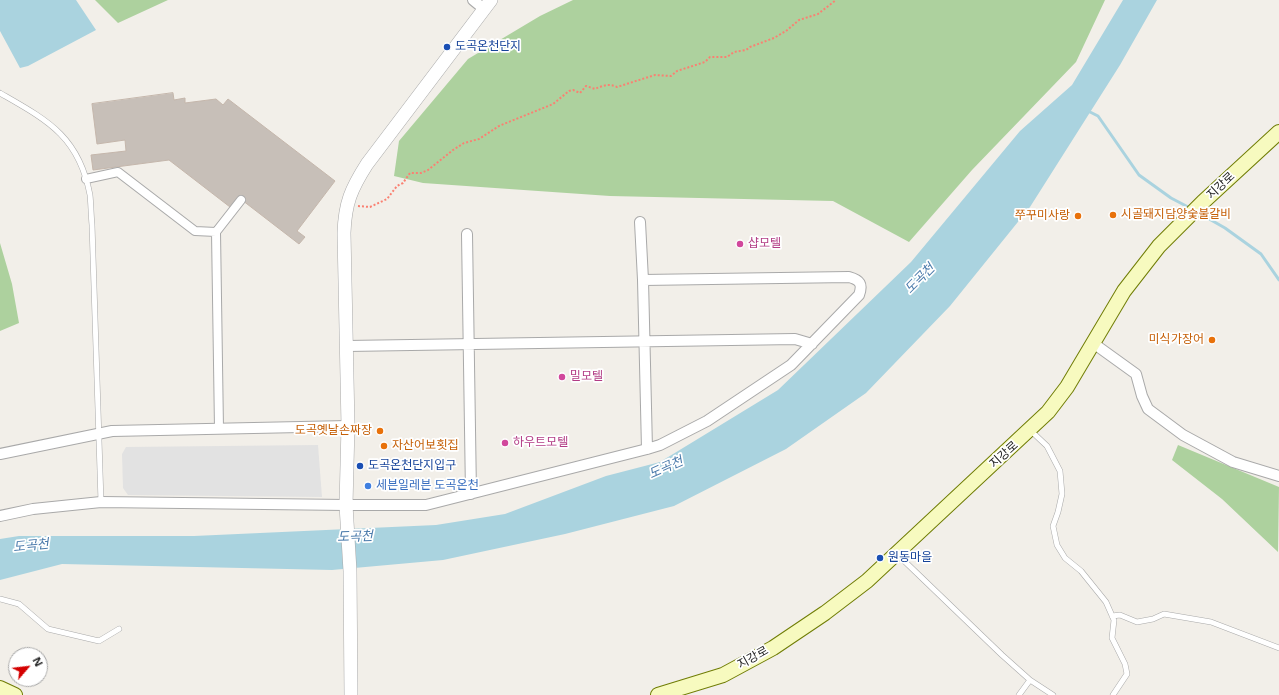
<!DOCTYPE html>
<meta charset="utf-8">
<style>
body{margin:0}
#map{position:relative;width:1279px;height:695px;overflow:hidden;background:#f2efe9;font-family:"Open Sans",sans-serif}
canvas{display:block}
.north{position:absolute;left:8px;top:647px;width:40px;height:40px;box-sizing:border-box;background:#fff;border:1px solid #a7a7a7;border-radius:50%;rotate:62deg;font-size:11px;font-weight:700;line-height:16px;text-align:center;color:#222}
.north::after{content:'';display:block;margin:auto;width:14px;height:18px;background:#d40000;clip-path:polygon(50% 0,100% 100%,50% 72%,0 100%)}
</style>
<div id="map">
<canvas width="1279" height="695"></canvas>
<div class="north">N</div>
</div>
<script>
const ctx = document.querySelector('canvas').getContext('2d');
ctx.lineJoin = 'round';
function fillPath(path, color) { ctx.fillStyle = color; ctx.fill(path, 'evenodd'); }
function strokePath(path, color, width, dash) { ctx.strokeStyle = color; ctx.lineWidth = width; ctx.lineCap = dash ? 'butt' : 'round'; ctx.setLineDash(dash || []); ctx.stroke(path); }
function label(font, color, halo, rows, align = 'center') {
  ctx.font = font + ' "Open Sans","Noto Sans KR",sans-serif'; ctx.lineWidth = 3.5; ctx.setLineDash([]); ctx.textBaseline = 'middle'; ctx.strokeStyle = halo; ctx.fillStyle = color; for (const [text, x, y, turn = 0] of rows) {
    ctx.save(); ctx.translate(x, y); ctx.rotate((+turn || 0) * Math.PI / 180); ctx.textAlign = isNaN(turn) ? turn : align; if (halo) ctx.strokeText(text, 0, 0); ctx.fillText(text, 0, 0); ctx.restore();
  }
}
fillPath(new Path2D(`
 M95,0h73l-50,23z
 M573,0h532l-29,62 -104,108 -63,72 -76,-41 -223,-5 -187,-13 -29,-7 5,-35 69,-82 72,-43z
 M0,243l12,41 7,39 -19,8z
 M1178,445l101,42 -1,65 -56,-53 -50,-39z`), '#add19e');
fillPath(new Path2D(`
 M318,445l4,52 -194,-2 -5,-7 -1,-34 4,-7z`), '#e2e2e2');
fillPath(new Path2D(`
 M0,0h76l20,30 -68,36 -8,2 -20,-37z
 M1123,0h34l-37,65 -90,142 -80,99 -84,87 -80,56 -112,57 -109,28 -122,26 -111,10 -270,-6 -62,16v-41l19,-3h175l242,-11 69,-11 101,-38 54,-14 118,-72 133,-128 109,-131 52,-46z`), '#aad3df');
strokePath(new Path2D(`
 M1088,111l10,5 41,59 32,23 19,10
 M1197,212l28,16 36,26 18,26`), '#aad3df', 3);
const building = new Path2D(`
 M173,93l1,7 11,-2v5l31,-4 7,6 5,-6 107,82 -38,50 8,6 -6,7 -61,-47 -8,10 -61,-47 -76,10 -2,-15 35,-4 -1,-11 -28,4 -5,-40z`);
fillPath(building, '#c7bfb8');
strokePath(building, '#c4b6ab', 1);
const service = new Path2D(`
 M0,93c47,27 79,43 90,102 1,9 1,20 2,30l9,277
 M1030,430l17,16 13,25 2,23 -4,18 -5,14 4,19 8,13 16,13 25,31 8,18 -2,18 13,26 2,10 -14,21
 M897,554l105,101 28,25 23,15
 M0,599l19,5 29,25 51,12 20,-12
 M1112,616l8,-1 17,7 16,-3 11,-5 47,8 68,26
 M1019,695l11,-15`);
const pedestrian = new Path2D(`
 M86,179l32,-7 77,59 21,1
 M219,429l-3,-197 25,-32`);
const minor = new Path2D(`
 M473,0l11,9
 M640,222l3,58 4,169
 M467,234l4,260
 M1093,343l43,31 6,22 6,13 35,26 50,27 46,14
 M347,346l448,-7 17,5
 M0,454l112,-23 236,-5
 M0,516l33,-7 68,-7 245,3h80l221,-56 13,-4 47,-24 84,-56 68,-70c4,-11 1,-15 -10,-18l-206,3`);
const tertiary = new Path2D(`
 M351,695l-1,-124 -4,-66 2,-79 -4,-193c1,-30 7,-44 23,-69l124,-164`);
const secondary = new Path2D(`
 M0,688l15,7
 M658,695l65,-20 50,-27 52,-35 42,-32 181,-169 19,-25 57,-96 35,-45 44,-44 76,-70`);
strokePath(service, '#a9a9a9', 6);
strokePath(pedestrian, '#a9a9a9', 10);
strokePath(minor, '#a9a9a9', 12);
strokePath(tertiary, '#a9a9a9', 14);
strokePath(secondary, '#707d05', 16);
strokePath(new Path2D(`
 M358,206l12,1 17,-8 10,-13 6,-3 7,-10h11l7,-3 25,-20 11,-7 15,-4 20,-13 54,-22 16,-13 4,-1 7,3 6,-7 9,3c7,-3 14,-6 22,-2l38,-12 16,1 6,-5 28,-9 5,-5h17l7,-5 12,-2 4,-3 24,-9 12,-7 13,-11 19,-6 18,-14`), '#fa8072', 2, [2, 2]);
strokePath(service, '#fff', 5);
strokePath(pedestrian, '#fff', 8);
strokePath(minor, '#fff', 10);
strokePath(tertiary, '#fff', 13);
strokePath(secondary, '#f7fabf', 14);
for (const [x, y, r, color] of [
 [447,47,4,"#1a4fb4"],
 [1113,215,4,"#e8710a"],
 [1078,216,4,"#e8710a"],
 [740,244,4,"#d1479c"],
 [1212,340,4,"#e8710a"],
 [562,377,4,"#d1479c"],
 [380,431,4,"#e8710a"],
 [505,443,4,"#d1479c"],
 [384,446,4,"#e8710a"],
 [360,466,4,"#1a4fb4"],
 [368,486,4,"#3f7fe0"],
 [880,558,4,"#1a4fb4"]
]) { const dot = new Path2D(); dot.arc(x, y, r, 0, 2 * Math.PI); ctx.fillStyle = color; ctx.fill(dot); strokePath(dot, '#fff', 1.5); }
label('12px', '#164399', '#fff', [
 ["도곡온천단지",455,47],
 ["도곡온천단지입구",368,466],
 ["원동마을",888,558]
], 'left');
label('12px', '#222', '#fff', [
 ["지강로",1221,186,-43],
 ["지강로",1004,455,-42],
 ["지강로",753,658,-29]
]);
label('12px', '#c56008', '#fff', [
 ["시골돼지담양숯불갈비",1121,215,"left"],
 ["쭈꾸미사랑",1070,216],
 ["미식가장어",1204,340],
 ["도곡옛날손짜장",372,431],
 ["자산어보횟집",392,446,"left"]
], 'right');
label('12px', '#b23c85', '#fff', [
 ["샵모텔",748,244],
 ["밀모텔",570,377],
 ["하우트모텔",513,443]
], 'left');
label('12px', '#366cbe', '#fff', [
 ["세븐일레븐 도곡온천",376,486]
], 'left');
label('italic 13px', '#4a7aab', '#fff', [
 ["도곡천",920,279,-45],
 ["도곡천",666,468,-24],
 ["도곡천",355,537,-2],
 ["도곡천",31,546,-6]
]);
</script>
